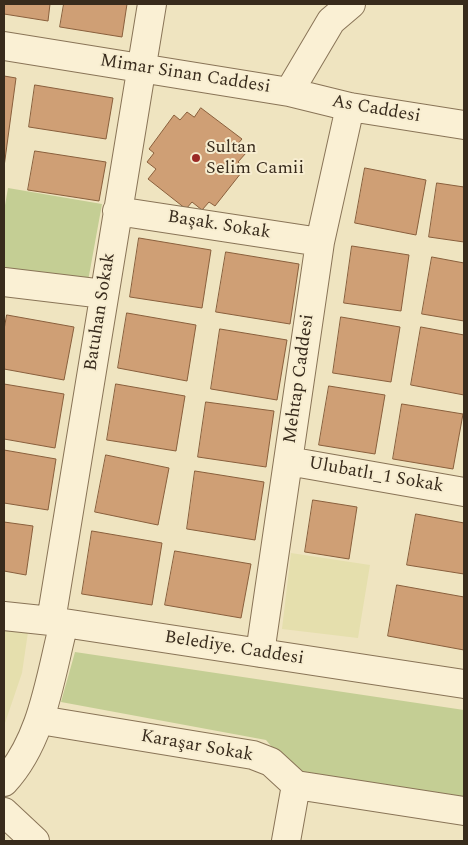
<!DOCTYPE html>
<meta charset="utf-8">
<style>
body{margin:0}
#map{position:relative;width:468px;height:845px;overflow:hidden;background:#efe4c0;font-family:Spectral,serif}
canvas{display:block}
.frame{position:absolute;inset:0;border:5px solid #382b1c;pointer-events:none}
</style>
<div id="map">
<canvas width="468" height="845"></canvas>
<div class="frame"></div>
</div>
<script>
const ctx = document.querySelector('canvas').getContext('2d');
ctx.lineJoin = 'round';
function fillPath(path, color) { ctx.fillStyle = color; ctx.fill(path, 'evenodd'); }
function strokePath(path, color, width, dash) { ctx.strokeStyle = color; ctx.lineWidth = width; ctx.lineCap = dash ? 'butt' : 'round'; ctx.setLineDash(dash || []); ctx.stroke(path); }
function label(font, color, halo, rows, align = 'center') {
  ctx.font = font + ' Spectral,serif'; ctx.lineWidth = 4; ctx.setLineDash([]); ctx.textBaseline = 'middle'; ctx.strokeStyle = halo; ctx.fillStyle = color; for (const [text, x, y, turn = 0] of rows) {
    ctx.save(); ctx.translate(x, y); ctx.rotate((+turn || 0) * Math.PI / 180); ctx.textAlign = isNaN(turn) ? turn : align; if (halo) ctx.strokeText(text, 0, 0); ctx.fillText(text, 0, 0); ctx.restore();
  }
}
fillPath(new Path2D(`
 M291,553l79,12 -12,73 -76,-9z
 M4,629l24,3 -6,41 -18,53z`), '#e5dfad');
fillPath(new Path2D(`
 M8,188l94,16 -14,77 -84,-12v-58z
 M75,652l389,58v106l-184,-39 -9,-31 -5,-6 -205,-38z`), '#c4ce94');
const building = new Path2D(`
 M4,4h46l-2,17 -44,-7z
 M64,4h63l-5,33 -62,-10z
 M4,76l12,2 -12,89z
 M35,85l78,13 -7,41 -77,-12z
 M201,108l41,31 -6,7 10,7 -8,9 7,6 -30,38 -6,-4 -7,8 -10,-8 -6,7 -38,-30 8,-10 -9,-7 7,-9 -5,-4 25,-34 6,5 7,-8 7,5z
 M35,151l71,11 -7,39 -71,-11z
 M365,168l61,12 -10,55 -61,-12z
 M437,183l27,4v55l-35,-5z
 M139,238l72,12 -9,58 -72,-11z
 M352,246l57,9 -8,56 -57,-8z
 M226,252l73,12 -9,60 -74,-12z
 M432,257l32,6v58l-42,-7z
 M127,313l69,12 -9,56 -69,-13z
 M7,315l67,12 -10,53 -60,-11v-39z
 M341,317l59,10 -9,55 -58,-9z
 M421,327l43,8v60l-53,-10z
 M220,329l67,11 -10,60 -66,-11z
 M4,384l60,10 -9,54 -51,-9z
 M116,384l69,12 -9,55 -69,-11z
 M329,386l56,9 -10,59 -56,-9z
 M206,402l68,9 -8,56 -68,-10z
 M402,404l61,10 -10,55 -60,-10z
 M4,450l52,9 -8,51 -44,-7z
 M106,455l63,13 -11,57 -63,-13z
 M195,471l69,11 -9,58 -68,-11z
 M313,500l44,7 -8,52 -44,-7z
 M416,514l48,9v51l-57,-9z
 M4,522l29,4 -7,49 -22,-4z
 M92,531l70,12 -10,62 -70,-11z
 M175,551l76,13 -10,54 -76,-13z
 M397,585l67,12v53l-76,-14z`);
fillPath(building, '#cf9f75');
strokePath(building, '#895f3c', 1);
const minor = new Path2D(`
 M4,46l285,46 42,-71 20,-17
 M289,92l61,15 114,18
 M117,211l203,31
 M4,282l100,12
 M288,461l176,31
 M4,616l47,5 413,63
 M51,621l101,-617
 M260,653l60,-411 30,-135
 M40,720l213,35 18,7 25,23 168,26
 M4,782c39,-42 46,-105 60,-159
 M4,812l31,29
 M286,841l10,-56`);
strokePath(minor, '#897457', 30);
strokePath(minor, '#faf0d4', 28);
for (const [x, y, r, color] of [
 [196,158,5,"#9b2a25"]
]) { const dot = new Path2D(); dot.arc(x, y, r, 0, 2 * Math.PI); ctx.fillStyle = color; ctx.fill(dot); strokePath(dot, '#f7edd0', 2); }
label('18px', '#382b1c', '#f7edd0', [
 ["Mimar Sinan Caddesi",185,75,9],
 ["As Caddesi",376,110,10],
 ["Başak. Sokak",219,226,9],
 ["Batuhan Sokak",101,312,-81],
 ["Mehtap Caddesi",300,379,-82],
 ["Ulubatlı_1 Sokak",376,476,10],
 ["Belediye. Caddesi",234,649,9],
 ["Karaşar Sokak",197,747,10]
]);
label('18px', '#382b1c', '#f7edd0', [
 ["Sultan",206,148],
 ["Selim Camii",206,169]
], 'left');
</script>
